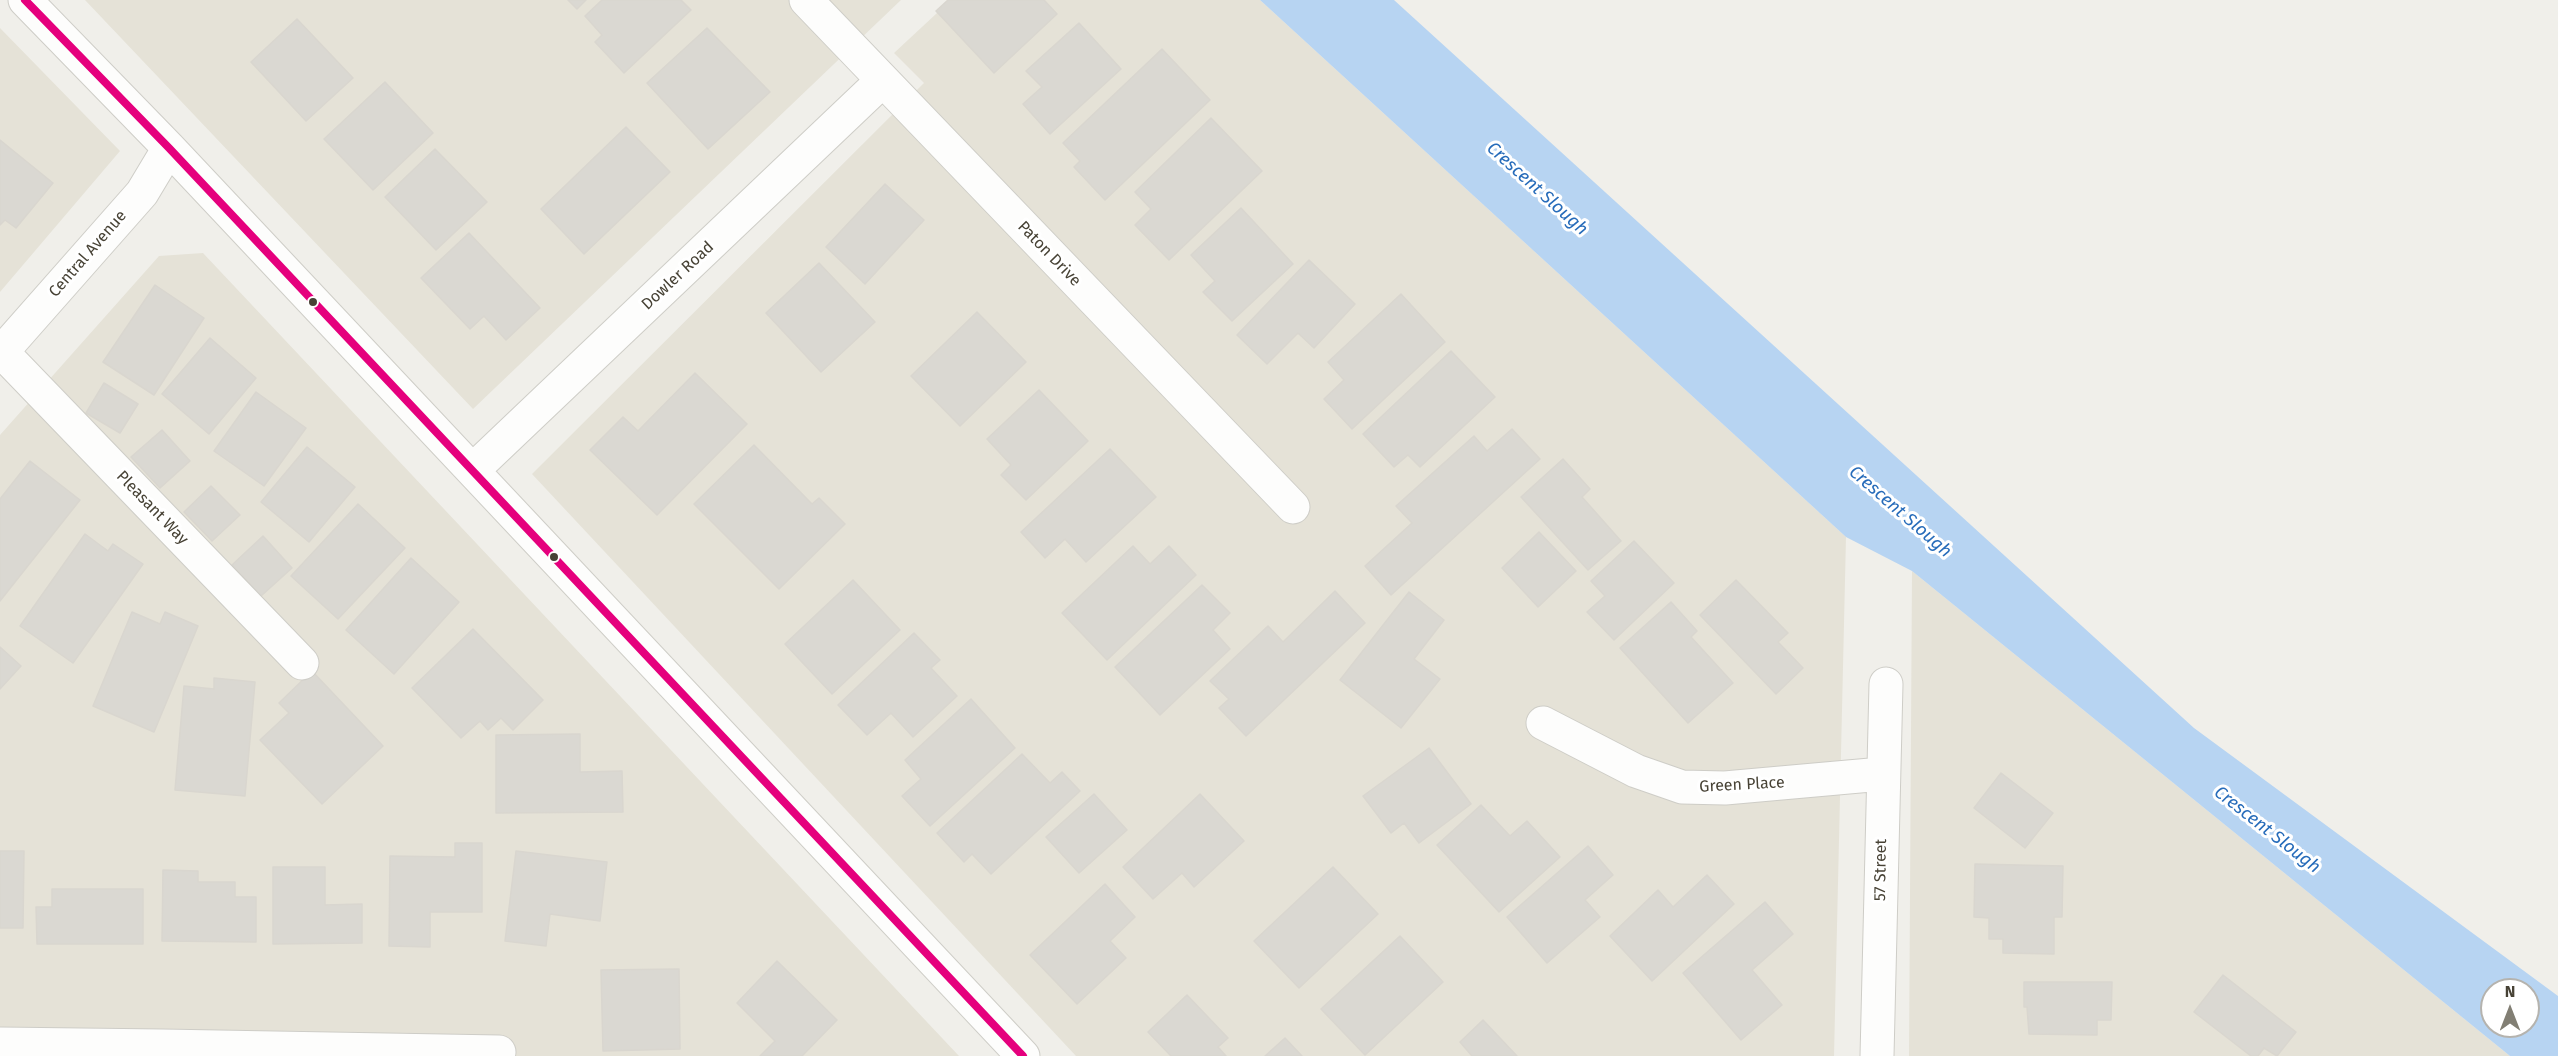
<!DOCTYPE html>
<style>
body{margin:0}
#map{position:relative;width:2558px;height:1056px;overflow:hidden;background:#f0efea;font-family:"Fira Sans",sans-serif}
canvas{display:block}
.north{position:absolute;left:2480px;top:978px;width:60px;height:60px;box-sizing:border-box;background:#fff;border:2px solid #b5b3ae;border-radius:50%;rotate:0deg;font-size:16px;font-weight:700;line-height:24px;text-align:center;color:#474235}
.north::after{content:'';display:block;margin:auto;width:21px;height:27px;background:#827f74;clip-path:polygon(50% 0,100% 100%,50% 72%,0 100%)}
</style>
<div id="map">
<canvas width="2558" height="1056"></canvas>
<div class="north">N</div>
</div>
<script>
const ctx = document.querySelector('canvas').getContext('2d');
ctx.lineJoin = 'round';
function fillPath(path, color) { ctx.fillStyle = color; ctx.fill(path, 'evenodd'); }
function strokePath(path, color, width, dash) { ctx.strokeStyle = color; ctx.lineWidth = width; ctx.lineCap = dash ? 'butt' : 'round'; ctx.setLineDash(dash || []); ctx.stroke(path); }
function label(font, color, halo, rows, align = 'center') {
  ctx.font = font + ' "Fira Sans",sans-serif'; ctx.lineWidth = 6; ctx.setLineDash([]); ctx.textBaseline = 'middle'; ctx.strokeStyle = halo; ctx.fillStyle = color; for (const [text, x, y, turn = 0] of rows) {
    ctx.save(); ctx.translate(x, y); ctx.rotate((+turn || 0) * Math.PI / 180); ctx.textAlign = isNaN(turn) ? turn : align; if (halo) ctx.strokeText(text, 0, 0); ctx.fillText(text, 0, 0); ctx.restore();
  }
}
fillPath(new Path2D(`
 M85,0h816l-428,409z
 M951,0h309l586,537 -12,519h-758l-544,-582 392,-391 -30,-30z
 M0,28l120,123 -120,141z
 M203,253l756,803h-959v-621l159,-179z
 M1912,571l598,485h-601z`), '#e5e2d7');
fillPath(new Path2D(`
 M1260,0h134l800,728 364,268v60h-48l-598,-485 -66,-34zM2492,990h36v36h-36z`), '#b7d4f2');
const building = new Path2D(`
 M568,0h18l-9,9z
 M602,0h79l10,10 -67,63 -29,-31 7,-7 -17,-19z
 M948,0h96l13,14 -63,59 -58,-62z
 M297,19l56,59 -47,43 -55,-59z
 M1079,23l42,46 -71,65 -27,-30 19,-17 -16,-16z
 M707,28l63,64 -62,57 -61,-66z
 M1162,49l48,51 -105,100 -31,-33 6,-6 -17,-18z
 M385,82l48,51 -60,57 -49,-51z
 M1211,118l51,53 -93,89 -34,-35 16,-16 -16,-17z
 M626,127l44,45 -86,82 -43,-45z
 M0,140l53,43 -37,45 -11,-8 -5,5z
 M435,149l52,53 -51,48 -51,-53z
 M885,184l39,36 -59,64 -39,-37z
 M1241,208l52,56 -61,57 -29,-29 12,-11 -24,-26z
 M469,233l71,75 -34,32 -22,-24 -14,13 -49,-51z
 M1309,260l46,44 -41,44 -16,-15 -31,31 -30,-29z
 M819,263l56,59 -54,50 -55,-59z
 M155,285l49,33 -50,77 -51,-33z
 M1401,294l44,48 -93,87 -28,-30 20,-19 -16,-18z
 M977,312l49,50 -66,64 -49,-50z
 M210,338l46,40 -47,56 -47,-40z
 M1451,351l44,46 -75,70 -12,-12 -14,12 -31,-33z
 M695,373l52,51 -90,91 -67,-65 33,-33 15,14z
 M104,383l34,21 -18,29 -34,-20z
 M1039,390l49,51 -62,59 -25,-25 10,-10 -24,-26z
 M256,392l50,36 -42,58 -50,-35z
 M1512,429l28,30 -149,136 -26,-29 47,-43 -16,-17 78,-70 13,15z
 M162,430l28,31 -30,27 -29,-31z
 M754,445l58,59 7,-6 26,26 -66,65 -85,-85z
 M307,447l48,40 -46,55 -48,-40z
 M1110,449l46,48 -70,65 -21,-23 -20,19 -24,-26z
 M1563,459l27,30 -8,8 39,44 -33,29 -67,-73z
 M30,461l50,39 -80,101v-102z
 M211,486l29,29 -28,26 -28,-29z
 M358,504l47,44 -67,71 -47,-43z
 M1539,532l37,39 -38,36 -36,-39z
 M85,534l23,17 5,-7 30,20 -70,99 -53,-37z
 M263,536l29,32 -31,28 -29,-31z
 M1634,541l40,42 -60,57 -27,-28 18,-16 -14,-15z
 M1133,546l17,18 19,-18 27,29 -89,85 -45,-47z
 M411,558l48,44 -65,72 -48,-44z
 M853,580l47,50 -68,64 -47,-50z
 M1736,580l52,53 -10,9 25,26 -27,26 -76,-79z
 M1202,585l28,28 -17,17 17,19 -70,66 -45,-48z
 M1335,591l30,32 -119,113 -27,-28 10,-9 -19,-18 58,-55 15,16z
 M1409,592l35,28 -30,39 26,20 -39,49 -61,-48z
 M1671,602l26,29 -6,6 42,46 -45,40 -68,-75z
 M132,612l28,12 5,-12 33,14 -44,106 -61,-26z
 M473,629l70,71 -30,30 -12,-12 -13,12 -8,-9 -19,17 -49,-50z
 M914,633l26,27 -9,8 26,28 -44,41 -22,-24 -24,22 -29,-30z
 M0,647l21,19 -21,23z
 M312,671l71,75 -61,58 -62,-64 29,-27 -10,-10z
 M214,678l41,4 -10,114 -70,-6 9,-104 30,3z
 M971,699l44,49 -85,78 -28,-30 19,-17 -16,-19z
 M580,734v38l42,-1 1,41 -127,1v-78z
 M1429,748l42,56 -52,39 -15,-20 -13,10 -28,-37z
 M1022,754l28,29 12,-11 18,19 -89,83 -19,-20 -8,8 -27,-29z
 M2001,773l52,40 -28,35 -51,-40z
 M1094,794l33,36 -48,43 -33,-36z
 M1200,794l44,47 -50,46 -12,-14 -29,26 -30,-32z
 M1481,805l29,31 17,-15 33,36 -61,55 -62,-67z
 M455,843h27v69h-52v35l-41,-1 1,-90 65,1z
 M1588,846l25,29 -28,25 15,17 -53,46 -40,-46z
 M0,851h24l-1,77h-23z
 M516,851l91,11 -7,59 -50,-7 -4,32 -41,-5z
 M1975,864l88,2 -1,51h-8v37l-51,-1v-14h-14v-21l-15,-1z
 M273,867h52v38l37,-1v39l-89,1z
 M1333,867l45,47 -79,74 -45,-47z
 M163,870l35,1v11h37v15h21v45l-94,-1z
 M1707,875l27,29 -82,77 -42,-45 48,-46 15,17z
 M1105,884l30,33 -25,24 16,17 -49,46 -47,-49z
 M52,889h91v55h-106l-1,-37h16z
 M1765,902l28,32 -41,36 30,35 -41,35 -58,-67z
 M1400,936l43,46 -78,73 -44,-46z
 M777,961l60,59 -35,36h-42l15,-15 -38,-38z
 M679,969l1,80 -77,2 -2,-81z
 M2223,975l73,57 -19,24 -13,-8 -6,8h-7l-57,-44z
 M2024,982h88l-1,38h-14v15l-68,-1 -2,-27h-3z
 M1187,995l41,43 -10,9 8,9h-55l-23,-24z
 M1483,1020l34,36h-45l-12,-14z
 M1285,1038l17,18h-37z`);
fillPath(building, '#dad8d2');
strokePath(building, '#d9d6cf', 1.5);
const minor = new Path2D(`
 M25,0l144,148 854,908
 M806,0l487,507
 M2,352l300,311
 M0,354l142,-161 27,-45
 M473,470l409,-389
 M1543,723l93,48 46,16 43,1 157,-14
 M0,1044l162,2
 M162,1056v-10l337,6
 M1877,1056l9,-372`);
strokePath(minor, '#cecdc7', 35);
strokePath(minor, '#fdfdfc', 33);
strokePath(new Path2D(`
 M25,0l144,148 854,908`), '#e5007d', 8);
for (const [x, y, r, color] of [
 [313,302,5,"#474235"],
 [554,557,5,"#474235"]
]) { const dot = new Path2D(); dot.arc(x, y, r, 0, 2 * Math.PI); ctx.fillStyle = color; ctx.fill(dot); strokePath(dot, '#fff', 2); }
label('16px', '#474235', '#fff', [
 ["Central Avenue",88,254,-49],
 ["Paton Drive",1049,254,46],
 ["Dowler Road",678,276,-43],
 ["Pleasant Way",152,508,46],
 ["Green Place",1742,785,-3],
 ["57 Street",1881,870,-89]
]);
label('italic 18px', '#276cba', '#fff', [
 ["Crescent Slough",1537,189,42],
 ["Crescent Slough",1900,512,41],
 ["Crescent Slough",2267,830,38]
]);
</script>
